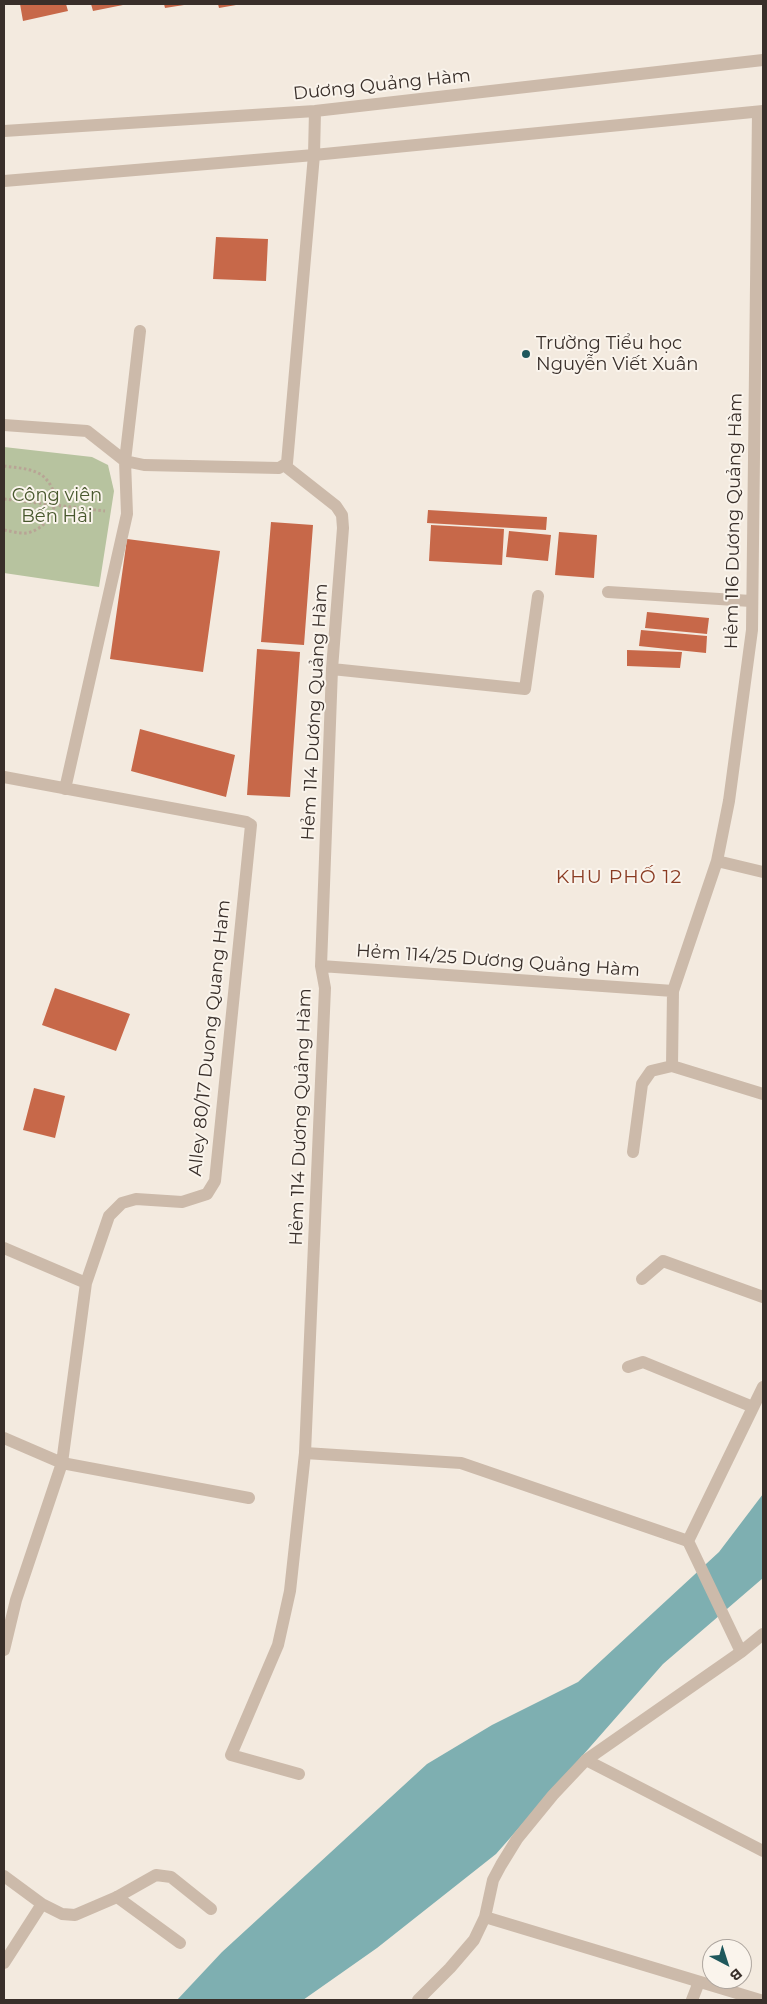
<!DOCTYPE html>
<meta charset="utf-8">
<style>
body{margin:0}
#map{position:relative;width:767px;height:2004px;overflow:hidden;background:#f3eadf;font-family:Montserrat,sans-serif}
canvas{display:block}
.frame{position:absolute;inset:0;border:5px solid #392f2a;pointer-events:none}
.north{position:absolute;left:702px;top:1939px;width:50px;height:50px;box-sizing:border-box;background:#faf4ec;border:1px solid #ada59e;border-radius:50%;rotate:140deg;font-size:14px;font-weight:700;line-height:20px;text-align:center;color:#392f2a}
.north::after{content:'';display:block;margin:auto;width:18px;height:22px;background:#1f585c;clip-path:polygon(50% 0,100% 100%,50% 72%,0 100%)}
</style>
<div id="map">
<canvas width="767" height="2004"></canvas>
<div class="frame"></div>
<div class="north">B</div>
</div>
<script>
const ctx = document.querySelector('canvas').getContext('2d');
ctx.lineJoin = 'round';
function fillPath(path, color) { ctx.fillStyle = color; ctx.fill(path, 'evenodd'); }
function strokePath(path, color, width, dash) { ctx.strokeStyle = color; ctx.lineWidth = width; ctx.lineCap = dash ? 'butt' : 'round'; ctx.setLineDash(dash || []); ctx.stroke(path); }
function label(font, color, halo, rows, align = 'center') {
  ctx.font = font + ' Montserrat,sans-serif'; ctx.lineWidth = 4; ctx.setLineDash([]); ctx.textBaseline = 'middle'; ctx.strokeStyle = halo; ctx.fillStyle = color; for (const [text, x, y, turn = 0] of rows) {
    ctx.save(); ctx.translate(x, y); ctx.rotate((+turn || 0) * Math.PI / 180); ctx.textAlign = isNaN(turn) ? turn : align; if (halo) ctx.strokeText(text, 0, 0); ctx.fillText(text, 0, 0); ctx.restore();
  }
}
fillPath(new Path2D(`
 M4,447l88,10 16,8 6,26 -15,96 -95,-14z`), '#b7c39f');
fillPath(new Path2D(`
 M763,1494v84l-100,86 -167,190 -119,94 -74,52h-126l45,-48 205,-188 65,-39 86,-43 141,-130z`), '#7eafb1');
fillPath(new Path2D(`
 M20,4h46l2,7 -45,10z
 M91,4h32v1l-30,6z
 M164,4h20v1l-19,3z
 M218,4h18v1l-17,3z
 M216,237l52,2 -2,42 -53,-2z
 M428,510l119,7 -1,13 -119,-7z
 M271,522l42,3 -9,120 -43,-3z
 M431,525l73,4 -2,36 -73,-4z
 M509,531l42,4 -3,26 -42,-4z
 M559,532l38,3 -3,43 -39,-3z
 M127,539l93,12 -17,121 -93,-13z
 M647,612l62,6 -2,16 -62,-6z
 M641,630l66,6 -1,17 -67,-7z
 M257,649l43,3 -10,145 -43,-2z
 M627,650l55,2 -2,16 -53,-2z
 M140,729l95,26 -9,42 -95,-26z
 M55,988l75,26 -14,37 -74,-26z
 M34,1088l31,8 -10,42 -32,-8z`), '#c76849');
strokePath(new Path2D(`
 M4,466c13,2 30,2 40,11 21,20 9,50 -17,56 -7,1 -16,-2 -23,-3
 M4,499l101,12`), '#b8a495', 3, [2.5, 2.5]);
strokePath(new Path2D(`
 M305,1453l156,10 227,78
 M62,1463l187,35
 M586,1760l177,91
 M117,1897l63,46`), '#ccbaaa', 12);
strokePath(new Path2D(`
 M758,112l-6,518 -23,171 -12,60 -44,130 -1,75 91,28
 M4,425l83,6 38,30 19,4 135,3 8,-5 27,-308
 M284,465l52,41 6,9 1,13 -11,141 -11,297 4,22 -20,465 -15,138 -12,54 -47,110 68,19
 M608,592l143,9
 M332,669l193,20 13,-93
 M4,777l242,45 5,3 -36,356 -8,13 -25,8 -46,-3 -14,4 -13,13 -23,67 -24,180 -46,137 -12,50
 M65,789l62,-275 -2,-53 15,-130
 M717,861l46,11
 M321,966l352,25
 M633,1152l9,-68 9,-13 21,-5
 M4,1248l82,35
 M642,1279l21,-18 100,36
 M628,1367l15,-5 110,45
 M4,1438l58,25
 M741,1652l-53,-111 75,-154
 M4,1876l38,28 -38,59
 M42,1904l20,10 13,1 42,-18 39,-22 15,2 40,32
 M485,1917l275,83
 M418,2000l32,-32 24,-28 11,-23 8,-37 8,-15 16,-26 36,-44 33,-35 155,-108 22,-18
 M692,2000l7,-18`), '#ccbaaa', 12);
strokePath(new Path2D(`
 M4,131l311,-20 448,-51
 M314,155l1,-44
 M4,181l310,-26 449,-44`), '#ccbaaa', 12);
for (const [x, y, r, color] of [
 [526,354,5,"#1f585c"]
]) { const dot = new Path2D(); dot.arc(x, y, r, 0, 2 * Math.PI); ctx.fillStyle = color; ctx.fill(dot); strokePath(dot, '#faf4ec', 2); }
label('18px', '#392f2a', '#faf4ec', [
 ["Dương Quảng Hàm",382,85,-6],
 ["Hẻm 116 Dương Quảng Hàm",734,521,-89],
 ["Hẻm 114 Dương Quảng Hàm",315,712,-87],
 ["Hẻm 114/25 Dương Quảng Hàm",498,961,4],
 ["Alley 80/17 Duong Quang Ham",210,1038,-84],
 ["Hẻm 114 Dương Quảng Hàm",301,1117,-88]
]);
label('18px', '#392f2a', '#faf4ec', [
 ["Trường Tiểu học",536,344],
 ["Nguyễn Viết Xuân",536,365]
], 'left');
label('18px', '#48582d', '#faf4ec', [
 ["Công viên",57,496],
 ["Bến Hải",57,517]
]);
ctx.letterSpacing = '1px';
label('19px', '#8a3b22', '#faf4ec', [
 ["KHU PHỐ 12",619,877]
]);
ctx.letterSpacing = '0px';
</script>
